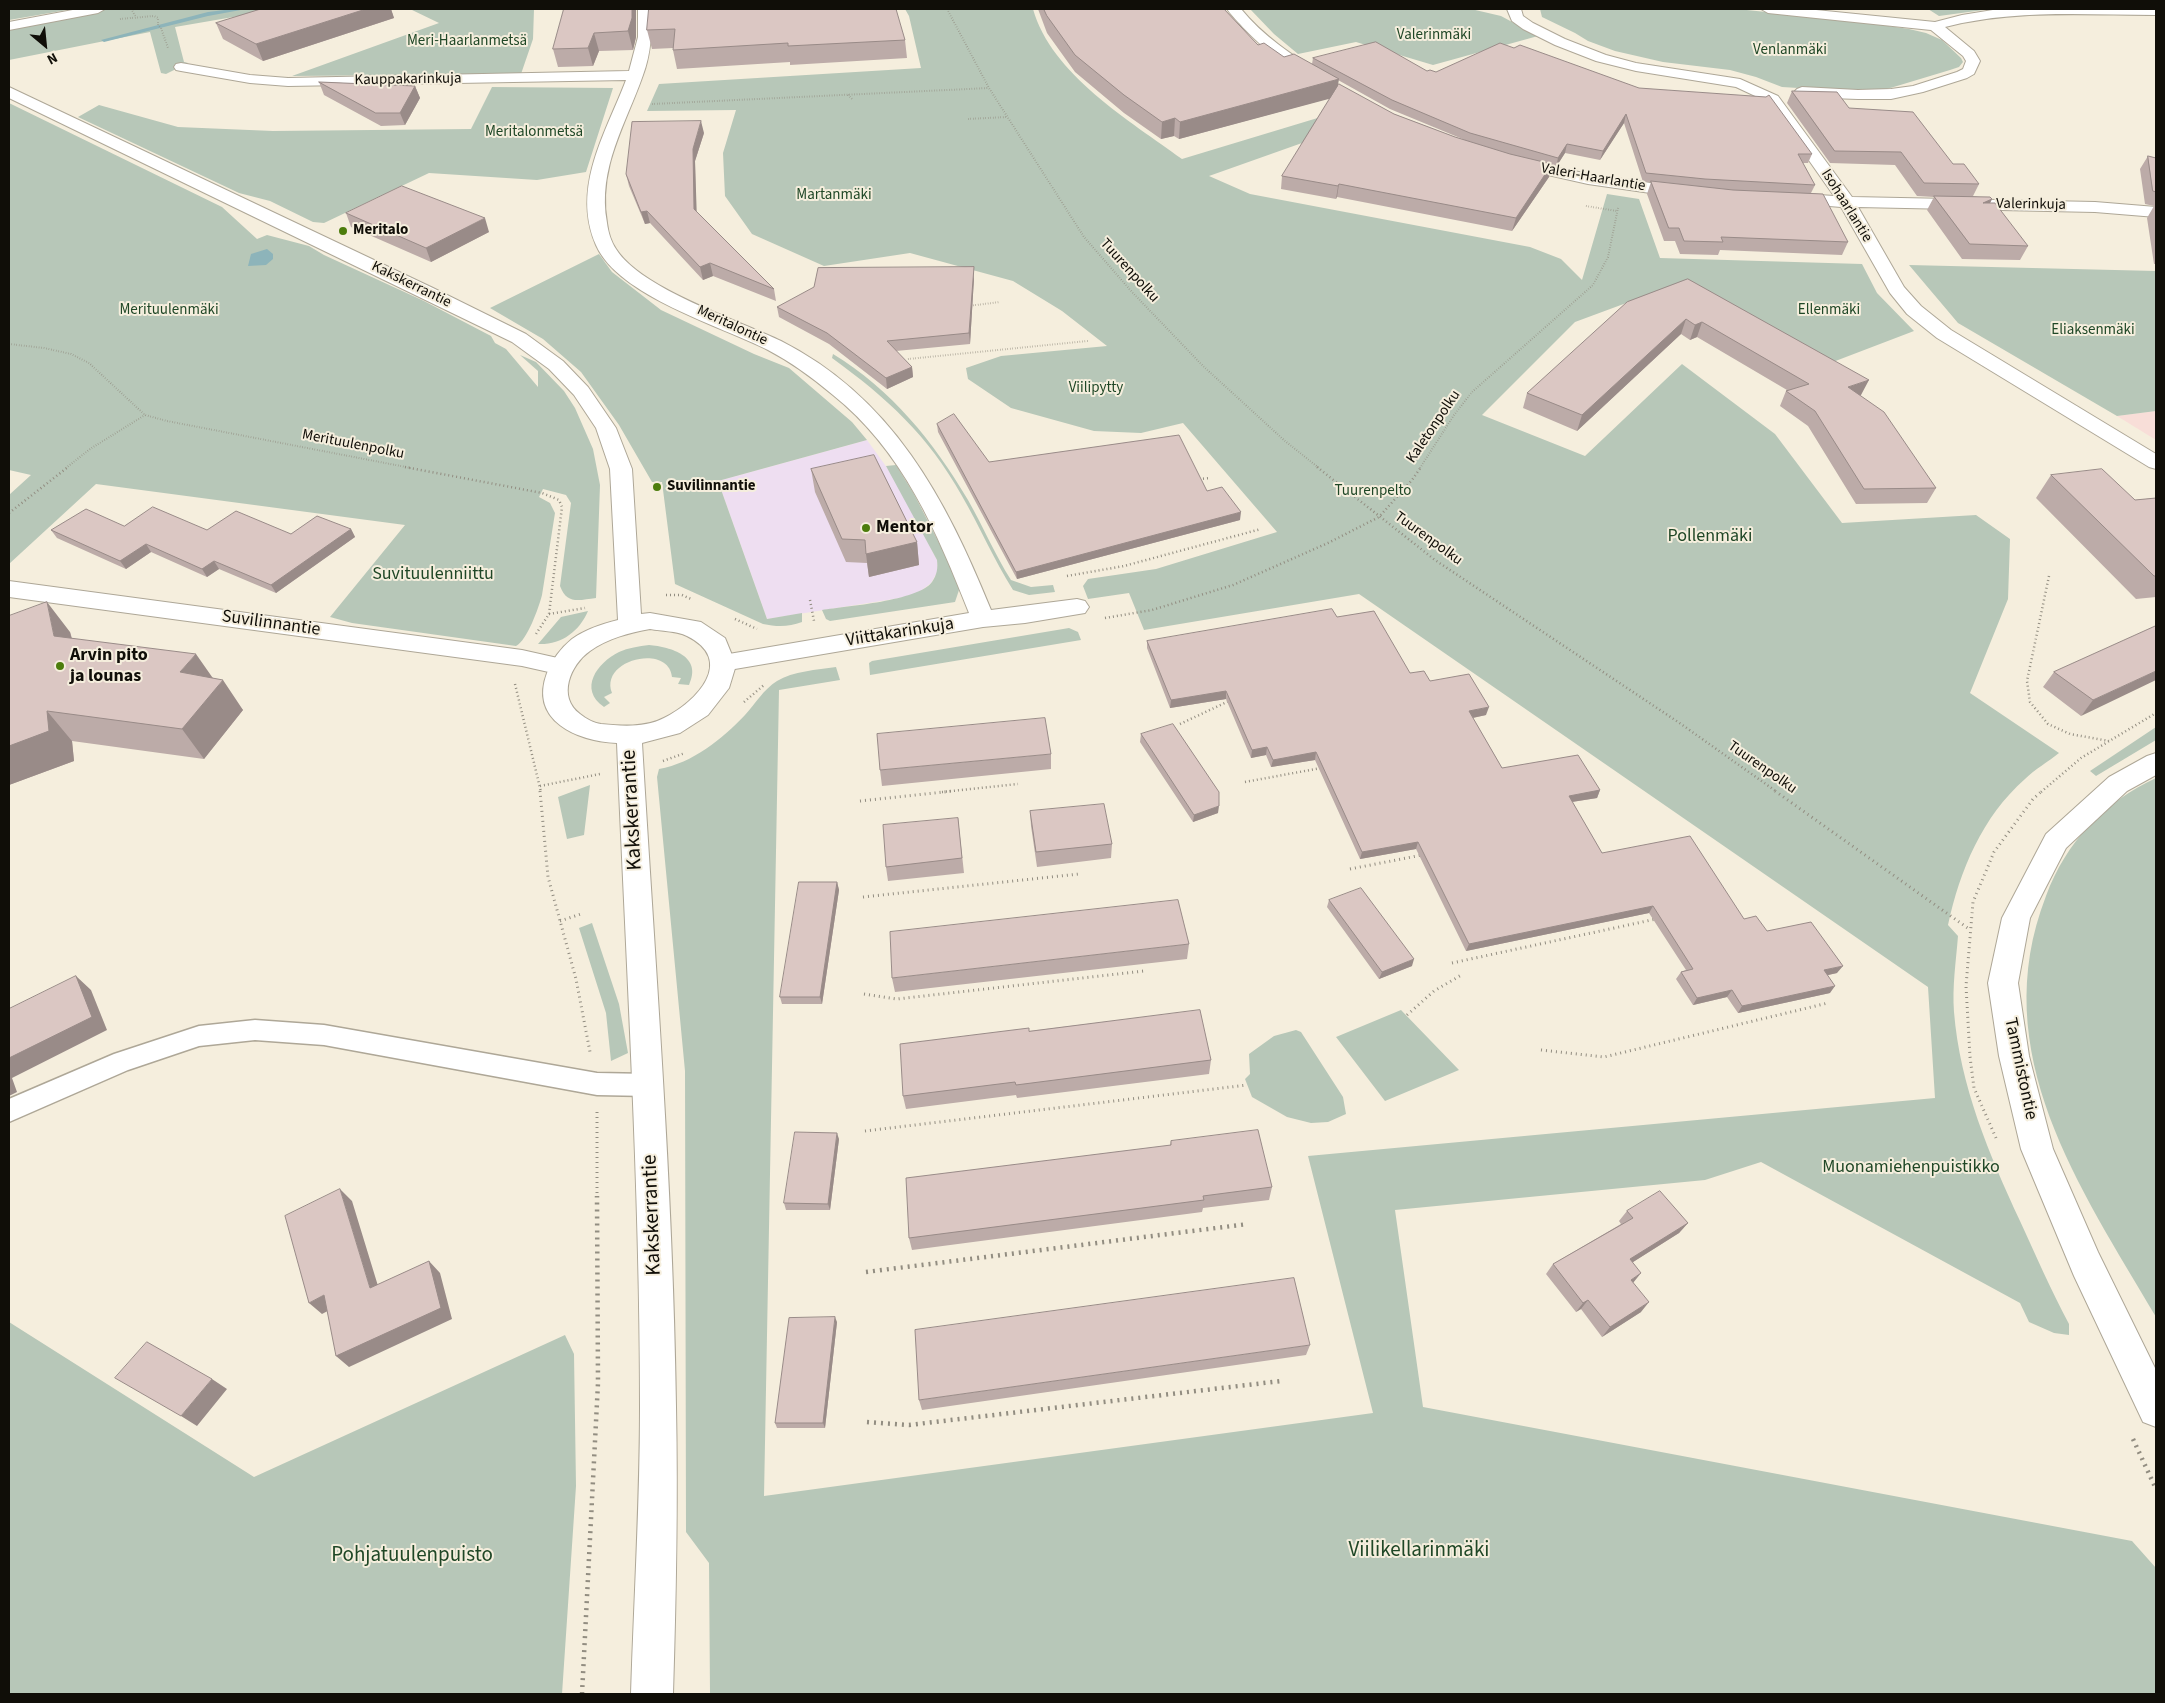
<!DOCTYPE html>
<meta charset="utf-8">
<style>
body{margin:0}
#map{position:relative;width:2165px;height:1703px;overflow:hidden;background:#f5eedd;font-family:"Source Sans 3",sans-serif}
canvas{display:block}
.frame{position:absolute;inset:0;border:10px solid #100e08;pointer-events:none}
.north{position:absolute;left:20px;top:20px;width:50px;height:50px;-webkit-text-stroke:4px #f5eedd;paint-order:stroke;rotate:152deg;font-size:14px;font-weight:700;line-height:20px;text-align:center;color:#100e08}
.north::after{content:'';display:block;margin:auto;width:18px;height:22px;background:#100e08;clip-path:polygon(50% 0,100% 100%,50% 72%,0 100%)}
</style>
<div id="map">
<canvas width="2165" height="1703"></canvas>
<div class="frame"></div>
<div class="north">N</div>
</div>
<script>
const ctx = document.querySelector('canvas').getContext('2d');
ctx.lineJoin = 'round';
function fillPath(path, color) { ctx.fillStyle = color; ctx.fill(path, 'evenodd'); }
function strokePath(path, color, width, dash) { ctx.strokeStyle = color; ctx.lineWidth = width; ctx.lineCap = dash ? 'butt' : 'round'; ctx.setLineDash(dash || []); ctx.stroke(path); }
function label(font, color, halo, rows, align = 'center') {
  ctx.font = font + ' "Source Sans 3",sans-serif'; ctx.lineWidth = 4; ctx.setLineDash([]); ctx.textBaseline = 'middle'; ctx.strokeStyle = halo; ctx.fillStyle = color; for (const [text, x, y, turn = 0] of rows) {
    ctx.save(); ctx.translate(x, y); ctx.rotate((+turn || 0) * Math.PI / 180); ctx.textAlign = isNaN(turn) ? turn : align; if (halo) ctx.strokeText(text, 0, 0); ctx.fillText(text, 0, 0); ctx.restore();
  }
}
fillPath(new Path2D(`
 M867,440l26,36 44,84 1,11 -7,12 -13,10 -18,5 -133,21 -49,-138z`), '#eedef1');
fillPath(new Path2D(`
 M2156,411v29l-39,-24z`), '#f8ded8');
fillPath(new Path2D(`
 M9,9h64l-64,11z
 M105,9h175l-105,18 9,35 4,1 -22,11 -5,-1 -11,-41 -141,28v-30l11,-2h-11z
 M410,9h124l-1,30 -12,35 -229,2 147,-53z
 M905,9h128c18,65 97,112 149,150l162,-49 20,11 -155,55 41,18 280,53 31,12 21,21 25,-86 32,5 21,59 202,6 15,29 37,38 -89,34 -142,-83 -108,40 -93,93 103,41 97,-92 93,70 67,89 134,-8 34,24 -2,60 -38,94 89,60c-11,9 -24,16 -34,26 -43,38 -65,91 -77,146l10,11c-2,25 -6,51 -4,76 6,74 35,142 66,209 16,35 31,69 49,103v11l-15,-2 -25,-11 -9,-19 -259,-141 -56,18 -310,30 28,197 709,134 24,27v126h-1446l-1,-131 -23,-31 -1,-461 -28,-294 2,-8c34,-6 63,-30 86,-54 10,-11 19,-26 32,-34 16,-10 40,-11 59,-14l4,13 -61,10 -15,806 609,-83 -65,-257 627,-58 -7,-111 -569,-393 -215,36 -15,-37 -41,6 -5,-13 5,-7 68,-10 121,-37 -94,-109 -42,10 -47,-2 -83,-23 -43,-29 -2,-11 35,-12 106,-10 -45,-35 -49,-30 -103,-28 -86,13 -72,-32 -27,-38 -2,-43 13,-43 -89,1 12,-27 262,-16 -12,-52z
 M1250,9h221l30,7 37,20 -105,29 -77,-23 -58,12 -24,-20z
 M1540,9h197l117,12 55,8 17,4 16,7 19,18 2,4 -4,5 -9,3 -63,19 -40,2 -65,-4 -26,-10 -26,-7 -67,-8 -48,-11 -27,-10 -13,-8 -33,-16z
 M1928,9h63l-52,7z
 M492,87l121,1 -27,84 -49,8 -108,-7 -105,50 -11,-1 -43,-21 -31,-8 -161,-76 21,-12 79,22 95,4 198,-2z
 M9,103l213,104 35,32 10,-4 42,11 15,9 100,46 67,35 4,7 11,6 32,38v-16l-18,-16 16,7 28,29 11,17 18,41 7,36 -4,113c-17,2 -29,7 -36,-12l11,-83 -5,-8 -23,-6 -4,8 11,6 5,10 -13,82c-3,12 -15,46 -26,51l-164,-23 -22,-6 75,-92 -309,-41 -87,80v-69l22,-20 -22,-5z
 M599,254l13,18 49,38 93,44 35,14 63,54 15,18 -149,41 49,138 35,-6v9c-13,5 -25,5 -39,2l-88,-40 -13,-102h-10l-33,-57 -38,-53 -38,-33 -53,-31z
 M1909,265l247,6v140l-39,5 -159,-93z
 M833,354c58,35 101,88 135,146 15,26 27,55 43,80l20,7 22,-2 2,7 -26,3 -16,-5c-19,-30 -33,-63 -51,-94 -34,-61 -75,-98 -130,-138z
 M896,465l18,29 43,84 2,12 -4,12 -125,19 -4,-2 -4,-9c25,-4 96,-9 110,-28 5,-7 6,-14 5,-22l-51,-94z
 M588,611c-9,21 -27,34 -50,33l23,-27z
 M1069,628l9,4 3,8 -211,35 -1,-12 3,-2z
 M649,645c22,2 54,11 40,40l-11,-1 3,-6 -9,-1c-3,-34 -73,-18 -60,16l-8,4 6,6 -6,4c-26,-18 -7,-44 15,-55 9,-4 20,-6 30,-7z
 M2156,727v13l-60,36 -6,-5z
 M2156,778v539c-76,-130 -171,-264 -110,-421 20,-54 58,-94 110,-118z
 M590,785l-6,50 -17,4 -9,-42z
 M592,923l27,81 9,49 -17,8 -5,-48 -27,-85z
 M1401,1010l58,60 -74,31 -49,-64z
 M1296,1030l5,2 42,65 3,17 -18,8 -17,1 -24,-6 -35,-20 -7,-18 5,-5 -1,-20 25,-18z
 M9,1322l245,155 311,-142 9,19 2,132 -14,208h-553z`), '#b7c7b8');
fillPath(new Path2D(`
 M267,249l6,5v5l-7,6 -18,1 3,-12z`), '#8db4ba');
fillPath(new Path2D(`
 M233,9h13l-38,7 -104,26 -3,-2 107,-28z`), '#8db4ba');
const service = new Path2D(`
 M255,1020l69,5 273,48 52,1 9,3 3,8 -3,8 -9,3 -52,-1 -273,-50 -69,-5 -56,6 -71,24 -119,52v-23l105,-45 85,-28z`);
const minor = new Path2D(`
 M78,9h27l-7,4 -89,17v-8z
 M638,9h14c0,22 -1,45 -9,66 -17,49 -46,93 -36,148 1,8 4,19 9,26 25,40 122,71 165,92 112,57 165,158 210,269l86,-11 8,2 4,6 -4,6 -60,10 -42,4 -260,44 -9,-2 -3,-6 3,-6 9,-2 246,-42c-32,-81 -66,-162 -136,-218 -20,-17 -42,-33 -65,-45 -47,-24 -150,-54 -172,-105 -25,-58 10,-112 30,-165l-338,6 -38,-3 -69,-12 -5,-1 -2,-3 2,-3 5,-1 69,12 38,3 341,-7 9,-34z
 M1227,9h14c22,27 51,46 81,65l2,3 -2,3c-22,6 -82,-53 -95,-71z
 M1507,9h14l2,7 10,7 32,16 41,16 30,8 104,16 38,17 74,101 243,5 61,5v10l-61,-5 -237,-5 46,80 17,19 30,24 205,124v15l-7,-2 -212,-129 -30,-24 -17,-21 -49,-86 -59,-5 -2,-4 2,-4 6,-1 46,3 -66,-94 -32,-15 -100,-16 -40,-10 -41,-16 -32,-16 -11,-8z
 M1761,9h45l129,13 27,-7 37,-6h157v6c-70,0 -141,-6 -211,12l29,24 6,10 -6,13 -7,4 -44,14 -32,7h-33l-56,-2 -5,-2 -3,-3 3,-3 5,-2 56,3 33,-1 22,-3 44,-14 6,-3 3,-8 -3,-5 -32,-26 -163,-17z
 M1514,158l74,16 97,14 6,1 2,4 -2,4 -6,1 -97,-14 -80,-18 -2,-3 2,-3z
 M9,581l513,69 49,11 3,6 -3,6 -9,2 -40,-9 -513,-69z`);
const tertiary = new Path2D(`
 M9,87l424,201 93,46 37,27 25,26 28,41 16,41 9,145 9,-1 51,9 24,16 11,27 -7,23 -21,27 -28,18 -38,10c13,221 31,443 34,664 2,96 0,192 -3,287h-42c3,-96 9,-191 9,-287 0,-221 -14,-443 -23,-664 -40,-2 -88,-22 -70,-70 5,-13 14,-25 25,-34 14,-10 30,-15 46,-19l-8,-151 -14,-41 -22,-33 -25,-26 -37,-27 -503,-244zM650,629c11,2 27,2 37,7 49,24 10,66 -23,82 -19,10 -43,8 -63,6 -7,-1 -15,-5 -21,-10 -23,-17 -10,-49 10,-63 18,-13 39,-18 60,-22z
 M2156,753v22l-29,16 -61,57 -36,70 -12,65 11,73 24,93 45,103 58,118v57l-13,-5 -69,-146 -53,-127 -22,-93 -11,-73 14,-65 44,-84 63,-57 38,-21z`);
strokePath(service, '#aea797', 3);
strokePath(minor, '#aea797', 2);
strokePath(tertiary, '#aea797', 2);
strokePath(new Path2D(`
 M131,9l5,8
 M947,9l42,79 95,149 48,55 71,74 82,75 34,27
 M120,19l34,-3 4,2v7l3,3 7,20
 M848,95l5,5
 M652,104l337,-16
 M968,119l39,-2
 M1586,206l31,5
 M968,306l32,-4
 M9,344l35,4 27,6 18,9 56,52 22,6 244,47
 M908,359l180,-18
 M66,468l24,-19 55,-34
 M1420,468l34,-53 18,-23 121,-107 15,-28 10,-49`), '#928d81', 2, [0.5, 2]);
strokePath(new Path2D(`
 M405,467l137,26 17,7 3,7 -13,107 -13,20
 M1317,467l118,93 246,164 96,68
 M1199,479l11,-1
 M9,513l59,-46
 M1067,576l57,-10 137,-37
 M2049,576l-22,105 3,21 18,22 22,10 39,7
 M666,595h16l9,4
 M810,600l4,21
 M549,614l36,-6
 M1105,618l47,-8 81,-25 95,-42 51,-26 33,-37 9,-13
 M735,619l22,10
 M515,684l26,108
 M744,702l20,-17
 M1180,724l49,-23
 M663,761l22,-8
 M1245,782l76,-14
 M540,786l60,-12
 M942,792l76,-8
 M2041,792l40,-34 75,-45`), '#928d81', 2.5, [1, 3]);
strokePath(new Path2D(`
 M540,791l8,86 28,102 14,73
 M1775,791l194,138
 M860,801l93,-10
 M1350,869l72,-14
 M863,897l216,-23
 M560,921l21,-7
 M1452,963l204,-44
 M864,994l33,5 247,-28
 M1407,1015l27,-24 29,-17
 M1541,1050l63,7 224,-54
 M597,1112v85
 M865,1131l382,-46
 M1996,1138l-22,-50 -4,-31 -4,-71 7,-84 21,-50 39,-53 9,-8`), '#928d81', 3, [1, 4]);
strokePath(new Path2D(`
 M866,1272l382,-48
 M867,1422l42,3 372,-44
 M2133,1439l23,50
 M582,1694l16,-311 -1,-187`), '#928d81', 4.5, [2, 5]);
fillPath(service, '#fff');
fillPath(minor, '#fff');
fillPath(tertiary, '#fff');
fillPath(new Path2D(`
 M261,9h130l3,9 -131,43 -40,-22 -7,-16z
 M564,9h72v28l-3,13 -34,1 -6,15 -35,1 -5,-18z
 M649,9l256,31 2,18 -117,7v-3l-113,7 -4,-19v-2l-21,1 -5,-19z
 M1038,9h186l34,36 26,12 28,7 1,-6 114,13 385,83 -4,9h-5l12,22 -4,8 37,49 -6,13 -122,-5 -2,5 -38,-1 -5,-13h-11l-17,-47 4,-12h-8l-19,-59 -24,37 -35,-7 -9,14 -4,-2 -3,12 -37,54 -175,-34 -1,2 -55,-10 1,-13 48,-78 -151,41 -5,-3 -13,3 -37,-26 -49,-41 -28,-39zM1338,80l52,29 75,31 -10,-3 -61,-23 -56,-28z
 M319,82l96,4 5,12 -15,27 -24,1 -57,-31z
 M1792,91l57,17 104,56 26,20 -6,12 19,3 -2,4 38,43 -8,14 -58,-1 -35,-49 7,-13 -17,-1 -22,-31 -65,-2 -43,-60z
 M704,133l-9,28 1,50 78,78 2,12 -63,-25 -10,4 -53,-57 -5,1 -16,-38 -3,-12z
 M2148,156l8,2v106h-2l-7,-46 7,-12 -9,-2 -5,-35z
 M346,213l143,19 -58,30 -80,-35z
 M974,278l-4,66 -74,7 16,16 1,10 -26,12 -58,-45 -50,-27 -2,-10z
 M1688,279l173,116 -1,1 76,92 -9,15 -71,1 -48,-78 -28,-20 6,-15 1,-1 -90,-53 -7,3 -9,-6 -104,97 -54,-23 4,-15z
 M937,424l52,38 218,29 33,29 -223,59 -79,-147z
 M811,469l106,73 2,23 -50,12 -2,-14 -21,-1 -31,-70z
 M2051,475l84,25 21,-2v99l-20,2 -100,-101z
 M351,529l4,8 -79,56 -57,-24 -12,8 -56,-25 -25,17 -69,-31 -6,-8h156l84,4z
 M1337,617l73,56 20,8 56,34 -13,3 29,50 98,22 -3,8 -25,4 30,51 142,66 23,12 70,42 -9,2 2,18 -92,20 -11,-16 -34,8 -17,-26 5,-7 5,-2 -37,-57 -183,38 -50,-102 -56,10 -45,-99 -44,7 -5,-12 -15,3 -25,-59 -56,9 -23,-60v-7z
 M2156,626l-75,90 -38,-29 11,-15z
 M70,632l2,6 141,40 30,32 -39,49 -132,-18 2,20 -65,24z
 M1141,734l77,79 -25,9 -53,-80z
 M1051,754v15l-169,17 -2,-16z
 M1030,811l82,33 -1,14 -74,9 -6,-41z
 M958,818l6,55 -76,8 -2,-14z
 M837,882l2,8 -17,114h-40l-2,-7z
 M1329,900l83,66 -33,13 -52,-72z
 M1189,944l-2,15 -292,33 -3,-14z
 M1029,1031l182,29 -2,14 -192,24 -1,-3 -110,14 -3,-13z
 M839,1139l-9,71h-44l-2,-7z
 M1171,1141l101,46 -3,13 -66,8 -1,4 -290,38 -3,-12 261,-93z
 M1627,1211l61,12 -9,10 -46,29v21l8,29 -39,25 -21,-28 -5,3 -30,-38 7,-10 68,-40 -2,-3z
 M837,1322l-12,106h-48l-2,-5z
 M1310,1345l-4,10 -384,55 -3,-10z`), '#bcaba8');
fillPath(new Path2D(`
 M366,9h25l3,9 -131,43 -7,-17z
 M632,9h4v28l-3,13 -5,-19z
 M594,33l5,18 -6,15 -5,-18z
 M1339,79l-3,18 -157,42 1,-17z
 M415,86l5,12 -15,27 -5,-12z
 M1626,114l-2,9 -24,37 3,-9z
 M1175,118l-1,18 -13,3 1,-17z
 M701,121l3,12 -9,28 2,60 -3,-12 -1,-60z
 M1567,144l-2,9 -9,14 2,-9z
 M1552,164l-3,13 -37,54 4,-13z
 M1339,184l-2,13 -1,2 2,-13z
 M1992,199l-7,14 -2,-10z
 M647,211l3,12 -5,1 -4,-12z
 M485,218l4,14 -58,30 -5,-14z
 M710,263l3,13 -10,4 -3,-13z
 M974,267v11l-4,66 -1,-11z
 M1686,319l-5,15 -104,97 5,-16z
 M1702,322l-5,15 -7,3 5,-15z
 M912,367l1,10 -26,12 -1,-11z
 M1869,380l-8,15 -21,7 8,-15z
 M1241,512l-1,8 -223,59 -1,-7z
 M351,529l4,8 -79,56 -5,-8z
 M917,542l2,23 -50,12 -3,-23z
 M146,544l5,8 -25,17 -6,-8z
 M214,561l5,8 -12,8 -5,-8z
 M47,602l23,30 8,34 -24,-30z
 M196,654l21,30 -37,-12z
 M2156,671v9l-75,36 12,-16z
 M223,680l20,30 -39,49 -22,-30z
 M1226,691v8l-56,9 1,-8z
 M1489,707l-3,8 -19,4 2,-8z
 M47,711l25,30 2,20 -65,24v-39z
 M1267,747l-1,8 -15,3 1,-8z
 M1316,752l-1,8 -44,7 2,-7z
 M1600,790l-3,8 -32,5 4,-7z
 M1219,806l-1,7 -25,9 1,-7z
 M1418,842l-2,7 -56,10 2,-7z
 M837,882l2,8 -17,114 -2,-7z
 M1653,906l-4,7 -183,38 3,-7z
 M1414,959l-2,7 -33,13 3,-7z
 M1843,966l-6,7 -18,4 5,-7z
 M76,976l15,14 16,40 -95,48 5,14 -8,4v-38z
 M1835,986l-5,7 -92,20 4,-7z
 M1732,990l-5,7 -34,8 4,-7z
 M837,1133l2,6 -9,71 -2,-6z
 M340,1189l12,12 30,98 -12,-11z
 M1688,1223l-9,10 -57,36 8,-10z
 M429,1261l11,12 12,46 -103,48 -13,-11z
 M1641,1273l-8,10 -2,-3z
 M324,1295l13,11 -15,8 -13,-11z
 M1588,1300l-7,9 -5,3 7,-9z
 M1649,1302l-8,10 -39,25 8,-10z
 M835,1317l2,5 -12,106 -2,-5z
 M212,1379l15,10 -30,37 -16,-10z`), '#998b88');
const building = new Path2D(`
 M261,9h105l-110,35 -40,-21z
 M564,9h68v9l-4,13 -34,2 -6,15 -35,1z
 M649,9h247l9,31 -117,6v-3l-115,7 2,-21 -28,1z
 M1044,9h180l34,36 6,-2 20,14 10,-3 45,25 -159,43 -5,-4 -13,4 -38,-27 -49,-40 -28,-39z
 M1376,42l51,29 3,-1 6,2 64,-29 14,5 6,-3 119,43 127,9 3,-2 43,59h-14l17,31 -110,-6 -59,-6 -20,-59 -23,37 -36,-7 -9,14 -88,-25 -78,-33 -79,-42z
 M319,82l96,4 -15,27h-24z
 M1339,84l55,30 61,23 55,17 42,10 -36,54 -177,-34 -1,2 -56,-10z
 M1792,91l45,1 12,16 64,4 40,52h11l15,20 -55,-1 -23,-31 -66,-1z
 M701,121l-8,28 1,60 80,80 -64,-26 -10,4 -53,-56 -6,1 -15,-38 6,-52z
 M2148,156l8,2v34l-3,-1z
 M1651,181l82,9 90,4 25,48 -127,-5 2,5 -39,-1 -5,-13h-10z
 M402,186l83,32 -59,30 -80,-35z
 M1934,196l56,1 2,2 -9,4h12l33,43 -58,-2z
 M974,267l-5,66 -82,8 25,26 -26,11 -59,-45 -50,-26 37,-20 4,-19z
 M1688,279l181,101 -21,7 36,25 52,76 -72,1 -49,-78 -29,-20 23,-7 -107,-62 -7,3 -9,-6 -104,96 -55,-22 100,-91z
 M954,414l35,48 190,-27 28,56 15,-4 19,25 -225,60 -79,-148z
 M874,455l43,87 -51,12 -1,-14 -23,-1 -31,-70z
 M2102,469l33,31 21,-2v78h-2l-103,-101z
 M153,507l54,23 29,-19 55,23 26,-18 34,13 -80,56 -57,-24 -12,8 -56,-25 -26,17 -69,-31 35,-21 38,17z
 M47,602l7,34 142,18 -16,18 43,8 -41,49 -135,-18 2,20 -40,15v-130z
 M1332,609l5,8 37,-6 36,62 14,-2 6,10 39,-7 20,33 -20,4 33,57 76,-13 22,35 -31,6 33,57 88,-17 54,83 12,-3 11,15 44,-9 32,44 -19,4 11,16 -93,20 -10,-16 -35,8 -16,-26 12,-3 -40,-63 -184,38 -51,-102 -56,10 -46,-100 -43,8 -6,-13 -15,3 -26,-59 -55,9 -24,-59z
 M2156,626v45l-63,29 -39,-28z
 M1045,718l6,36 -171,16 -3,-36z
 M1173,724l46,68v14l-25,9 -53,-81z
 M1104,804l8,40 -76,8 -6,-41z
 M958,818l4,40 -76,9 -3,-42z
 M799,882h38l-17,115h-40z
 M1361,888l53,71 -32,13 -53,-72z
 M1178,900l11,44 -297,34 -2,-46z
 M76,976l16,41 -83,41v-49z
 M1200,1010l11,50 -195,25 -1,-3 -112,14 -3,-52 129,-16v3z
 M1258,1130l14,57 -69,9 1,4 -295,38 -3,-60 265,-33v-4z
 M795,1132l42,1 -9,71 -44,-1z
 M340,1189l30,99 59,-27 12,47 -105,48 -12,-61 -15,8 -24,-87z
 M1660,1191l28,32 -58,36 11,14 -10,7 18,22 -39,25 -22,-27 -5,3 -30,-39 80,-46 -6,-7z
 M1294,1278l16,67 -391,55 -4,-70z
 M835,1317l-12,106h-48l14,-105z
 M147,1342l65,37 -31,37 -66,-38z`);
fillPath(building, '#dbc7c3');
strokePath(building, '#998b88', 1);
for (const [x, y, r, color] of [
 [343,231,5,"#4c7d0c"],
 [657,487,5,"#4c7d0c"],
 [866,528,5,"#4c7d0c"],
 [60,666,5,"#4c7d0c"]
]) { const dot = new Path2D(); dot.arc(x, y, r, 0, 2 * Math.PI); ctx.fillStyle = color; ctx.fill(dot); strokePath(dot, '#f5eedd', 2); }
label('15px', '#1f4726', '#f5eedd', [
 ["Valerinmäki",1434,36],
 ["Meri-Haarlanmetsä",467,42],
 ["Venlanmäki",1790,51],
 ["Meritalonmetsä",534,133],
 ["Martanmäki",834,196],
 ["Merituulenmäki",169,311],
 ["Ellenmäki",1829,311],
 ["Eliaksenmäki",2093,331],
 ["Viilipytty",1096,389],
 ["Tuurenpelto",1373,492]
]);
label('15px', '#100e08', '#f5eedd', [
 ["Kauppakarinkuja",408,80,-1],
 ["Valeri-Haarlantie",1593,178,10],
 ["Valerinkuja",2031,205,1],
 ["Isohaarlantie",1846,206,58],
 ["Tuurenpolku",1129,271,48],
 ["Kakskerrantie",411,285,26],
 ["Meritalontie",732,326,25],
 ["Kaletonpolku",1434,427,-56],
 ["Merituulenpolku",353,445,11],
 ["Tuurenpolku",1428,539,36],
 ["Tuurenpolku",1762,768,35]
]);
label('bold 15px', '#100e08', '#f5eedd', [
 ["Meritalo",353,231],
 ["Suvilinnantie",667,487]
], 'left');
label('bold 18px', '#100e08', '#f5eedd', [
 ["Mentor",876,528],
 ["Arvin pito",70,656],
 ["ja lounas",70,677]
], 'left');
label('18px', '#1f4726', '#f5eedd', [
 ["Pollenmäki",1710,537],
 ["Suvituulenniittu",433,575],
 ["Muonamiehenpuistikko",1911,1168]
]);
label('18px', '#100e08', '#f5eedd', [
 ["Suvilinnantie",271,624,8],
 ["Viittakarinkuja",900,633,-9],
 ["Tammistontie",2020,1069,78]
]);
label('21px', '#100e08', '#f5eedd', [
 ["Kakskerrantie",633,810,-93],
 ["Kakskerrantie",653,1215,-92]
]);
label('21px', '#1f4726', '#f5eedd', [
 ["Viilikellarinmäki",1419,1551],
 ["Pohjatuulenpuisto",412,1556]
]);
</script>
